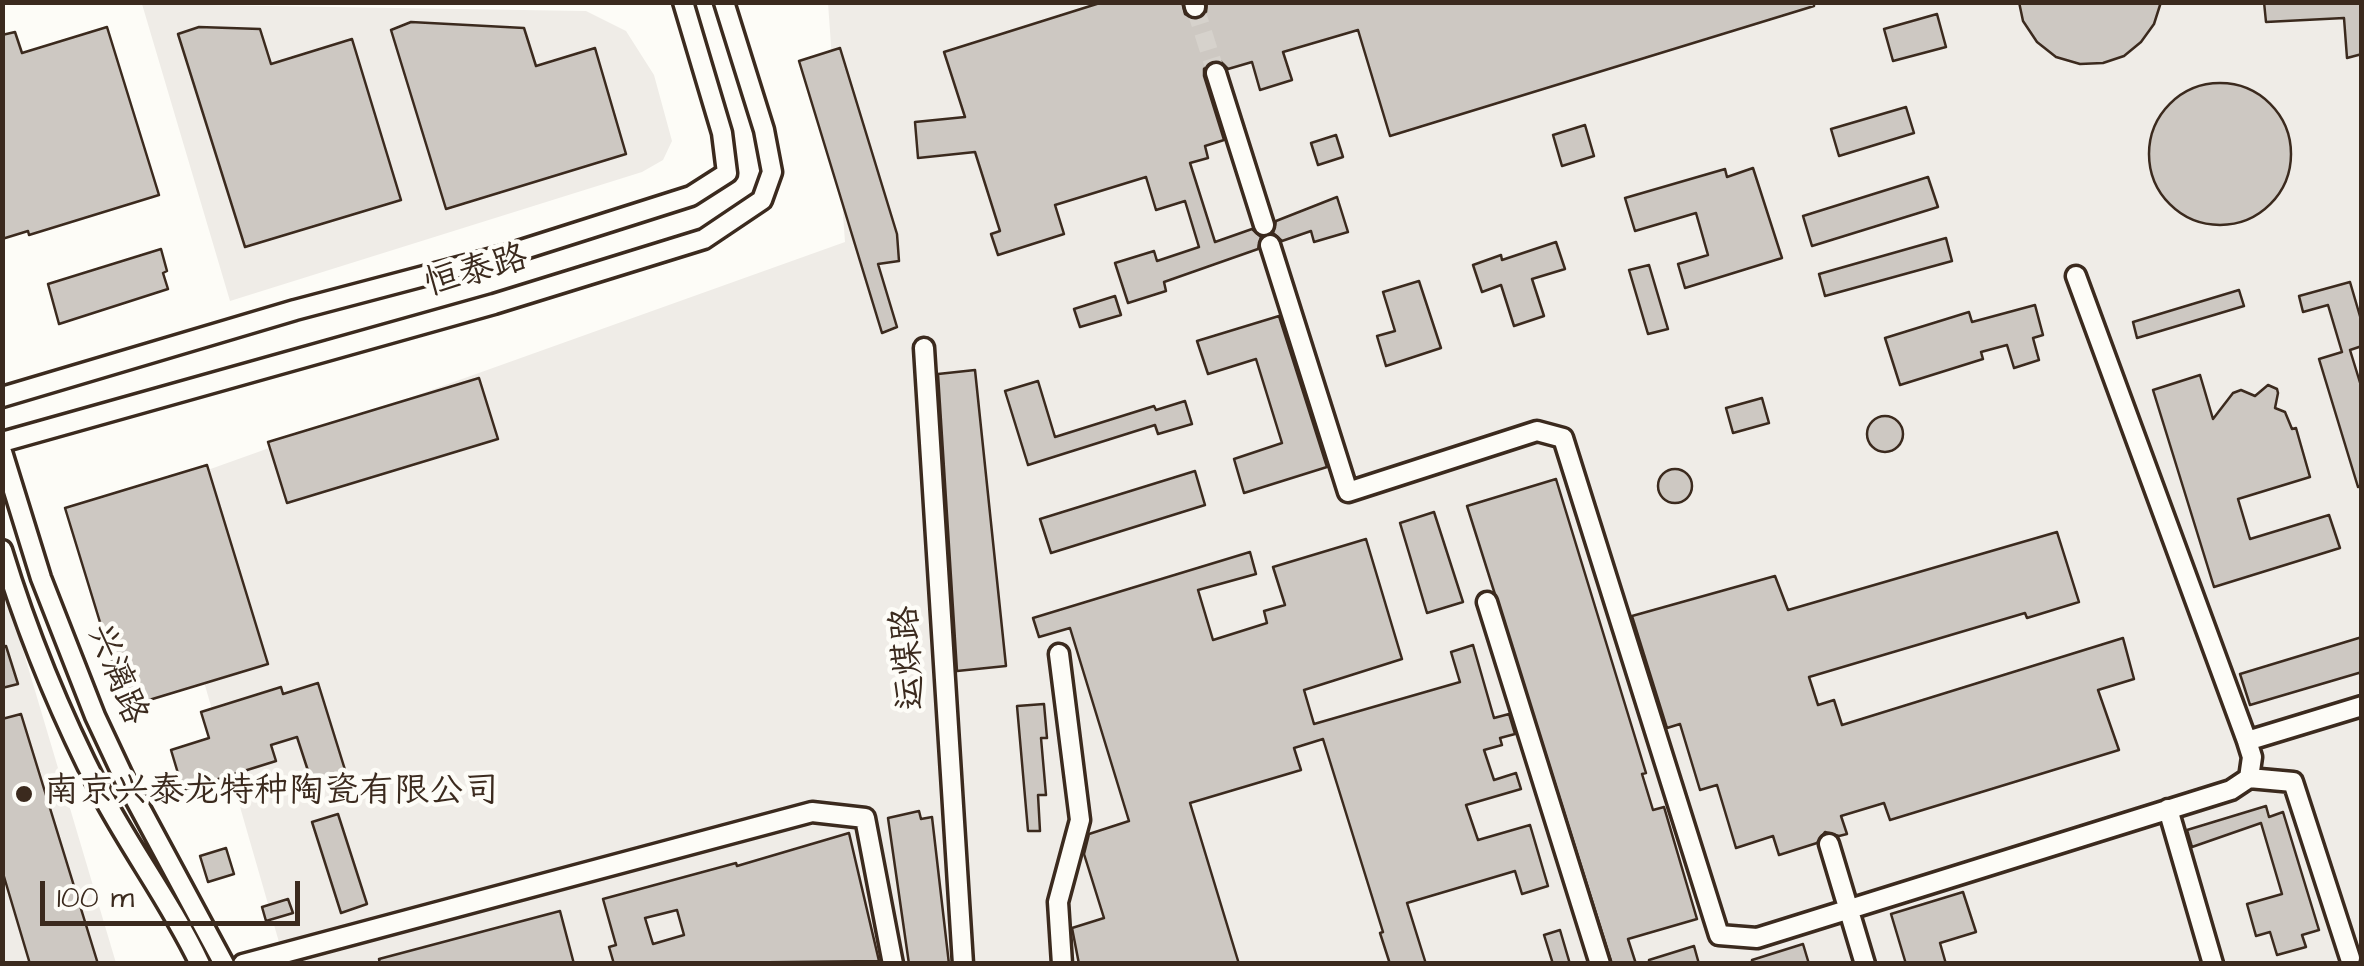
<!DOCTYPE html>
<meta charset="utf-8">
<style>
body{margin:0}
#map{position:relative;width:2364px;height:966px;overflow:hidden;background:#fdfcf7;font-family:"Architects Daughter",sans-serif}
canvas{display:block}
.frame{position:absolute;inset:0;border:5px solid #3b2a1e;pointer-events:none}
.scale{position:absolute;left:40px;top:881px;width:260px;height:45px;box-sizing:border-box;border:5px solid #3b2a1e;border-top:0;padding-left:12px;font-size:30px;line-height:35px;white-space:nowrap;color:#3b2a1e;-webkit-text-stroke:8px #fdfcf7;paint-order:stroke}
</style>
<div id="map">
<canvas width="2364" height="966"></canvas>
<div class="frame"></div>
<div class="scale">100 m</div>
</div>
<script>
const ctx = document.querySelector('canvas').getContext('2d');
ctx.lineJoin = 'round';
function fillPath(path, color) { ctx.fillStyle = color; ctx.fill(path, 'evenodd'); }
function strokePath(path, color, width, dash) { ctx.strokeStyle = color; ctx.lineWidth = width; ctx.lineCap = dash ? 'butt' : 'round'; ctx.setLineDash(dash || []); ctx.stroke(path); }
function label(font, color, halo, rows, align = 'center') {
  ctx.font = font + ' "Architects Daughter","LXGW WenKai TC",sans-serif'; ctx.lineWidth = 9; ctx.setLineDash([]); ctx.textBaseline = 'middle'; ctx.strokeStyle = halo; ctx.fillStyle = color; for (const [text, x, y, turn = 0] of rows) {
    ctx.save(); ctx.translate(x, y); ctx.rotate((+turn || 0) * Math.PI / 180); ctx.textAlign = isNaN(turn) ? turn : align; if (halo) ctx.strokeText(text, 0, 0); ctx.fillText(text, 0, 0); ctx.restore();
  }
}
fillPath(new Path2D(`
 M828,3h1533v960h-2076l-136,-472 696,-249z
 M142,4l444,7 40,20 28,44 18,66 -9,19 -21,12 -412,129z
 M3,583l113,380h-113z`), '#efece7');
const building = new Path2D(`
 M1103,2h79l3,12 11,5 10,-7 1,-10h607v4l-424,130 -32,-106 -75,22 9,28 -32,10 -8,-28 -24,7 -8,-8 -9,1 -7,7v7l20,64 -19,6 3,12 -18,5 25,79 37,-13 9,8 -3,12 -94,33 2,9 -38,12 -13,-40 39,-12 3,10 42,-14 -14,-46 -29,9 -10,-33 -91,28 9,29 -66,21 -7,-21 9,-3 -25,-79 -57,6 -3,-36 50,-5 -21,-65z
 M2019,2h142l-7,22 -13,18 -17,14 -21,7 -23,1 -24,-7 -19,-15 -14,-21z
 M2264,2h98v52l-15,4 -3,-40 -78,4z
 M1937,14l9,33 -53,14 -9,-32z
 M411,22l113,6 12,38 59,-18 31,106 -180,55 -55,-179z
 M107,27l52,168 -130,40 -1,-4 -26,8v-204l13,-3 7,21z
 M199,27l61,2 11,35 81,-25 49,161 -156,47 -67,-213z
 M840,48l57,186 2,27 -21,3 19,63 -15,6 -83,-272z
 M2149 154a71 71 0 1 1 142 0a71 71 0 1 1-142 0Z
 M1906,107l8,26 -75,23 -8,-27z
 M1585,125l9,31 -32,10 -9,-31z
 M1336,135l7,22 -25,8 -7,-22z
 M1753,168l29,90 -97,30 -7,-24 30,-9 -12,-42 -61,18 -10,-33 100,-29 2,8z
 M1928,177l10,30 -126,39 -9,-30z
 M1337,197l11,35 -34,10 -3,-11 -29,10 -9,-8 3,-12z
 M1946,238l6,23 -127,35 -6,-22z
 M1556,242l9,27 -33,10 12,37 -30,10 -13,-41 -19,7 -9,-27 28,-10 1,5z
 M161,249l6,22 -4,2 5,16 -109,35 -11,-40z
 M1649,265l19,64 -20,5 -19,-64z
 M1419,281l22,67 -55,18 -9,-30 18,-5 -12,-39z
 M2350,282l12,41v23l-12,4 12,39v97l-4,1 -39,-128 23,-7 -14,-47 -25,7 -4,-16z
 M2239,290l5,16 -107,32 -4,-16z
 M1115,296l6,19 -41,12 -6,-18z
 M2035,305l8,30 -10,3 6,22 -25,8 -7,-23 -26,7 2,7 -83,26 -15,-47 84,-26 3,10z
 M1279,316l48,151 -83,26 -10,-34 48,-16 -26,-84 -48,15 -11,-33z
 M975,370l31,296 -49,5 -19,-297z
 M2200,375l13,44 20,-26 8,-3 14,6 13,-11 9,4 1,4 -3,15 10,4 7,17 4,-1 14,49 -72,22 12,40 79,-24 11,33 -126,39 -61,-197z
 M479,378l19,61 -211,64 -19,-61z
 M1038,381l17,56 99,-31 2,4 29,-9 7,23 -34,10 -3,-9 -127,40 -23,-74z
 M1762,398l7,25 -36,10 -7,-25z
 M1867 434a18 18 0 1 1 36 0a18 18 0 1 1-36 0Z
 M207,465l61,199 -142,43 -61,-199z
 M1658 486a17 17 0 1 1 34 0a17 17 0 1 1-34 0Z
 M1195,471l10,34 -154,48 -11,-34z
 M1556,479l90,294 -4,1 11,36 11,-3 33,112 -69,20 8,25h-24l-145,-458z
 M1434,512l29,90 -36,11 -27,-90z
 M2057,532l22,70 -52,16 -2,-5 -216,64 9,28 16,-5 8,25 281,-87 11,41 -36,11 21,60 -229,70 -6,-17 -43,13 6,18 -8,2 -14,-4 -8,11 -38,12 -6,-19 -37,12 -19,-63 -17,5 -20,-66 -13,4 -35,-112 143,-40 13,34z
 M1366,539l36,120 -98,31 10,34 146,-42 -9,-30 22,-7 21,73 15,-4 6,20 -15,4 2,7 -18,5 10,30 22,-7 5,16 -55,16 12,35 52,-15 18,61 -26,8 -7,-23 -108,32 19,61h-36l-10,-31 3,-1 -60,-193 -29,9 7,22 -111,33 49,161h-160l-7,-36 32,-10 -20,-64 5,-20 40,-13 -59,-193 -31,9 -6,-19 217,-66 6,22 -58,16 15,50 54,-17 -3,-12 21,-6 -12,-38z
 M2362,637v35l-112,33 -10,-31z
 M6,646l12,38 -16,4v-41z
 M318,683l28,90 -34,10 -15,-46 -26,8 5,16 -93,29 -12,-40 38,-12 -8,-26 80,-25 2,7z
 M1044,704l3,34h-6l5,57h-8l2,36h-12l-11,-125z
 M21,714l77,250h-68l-28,-94v-151z
 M2266,806l3,11 14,-5 36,118 -17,5 4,12 -29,8 -7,-23 -14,4 -9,-32 35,-10 -21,-71 -69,24 -5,-17z
 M919,811l2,8 11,-2 17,147h-40l-21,-146z
 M338,814l29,90 -26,9 -29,-91z
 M849,833l30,128 -265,3 -5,-17 7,-2 -13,-46 133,-36 1,3zM677,910l7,25 -31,9 -8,-26z
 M226,848l8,26 -26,8 -8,-26z
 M1963,892l13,40 -36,11 6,21h-40l-15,-50z
 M288,899l5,14 -27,8 -4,-14z
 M560,911l14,53h-194l-1,-5z
 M1560,930l10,34h-17l-9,-29z
 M1803,944l6,20h-57v-4z
 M1694,946l5,18h-50v-4z`);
fillPath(building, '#cdc8c2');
strokePath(building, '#3b2a1e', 2.5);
strokePath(new Path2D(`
 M1195,7l21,66`), '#d6d2cc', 18, [18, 9]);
const minor = new Path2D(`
 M1194,2l1,5
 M1216,73l48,152
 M1270,245l78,247 189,-61 26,7 156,497 38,3 474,-148 18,-12 3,-21 -5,-16 -171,-465
 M924,348l39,616
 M2,397l293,-87 220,-58 176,-56 36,-23 -5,-40 -39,-131
 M2,442l492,-138 210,-65 58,-39 10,-28 -8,-42 -40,-128
 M2,452l39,126 54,138 30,64 99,184
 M2,550c25,82 59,165 98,241 31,59 71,112 100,173
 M1487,602l113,362
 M1059,654l21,166 -22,82 4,62
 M2247,741l115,-35
 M2249,778l44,4 57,176
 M2168,809l45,155
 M1829,844l36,120
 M243,964l569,-152 53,6 28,146`);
strokePath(minor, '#3b2a1e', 25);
strokePath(minor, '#fdfcf7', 18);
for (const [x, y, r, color] of [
 [24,794,10,"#3b2a1e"]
]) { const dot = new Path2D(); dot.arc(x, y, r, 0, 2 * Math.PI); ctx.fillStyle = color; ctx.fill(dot); strokePath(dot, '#fdfcf7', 4); }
label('35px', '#3b2a1e', '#fdfcf7', [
 ["恒泰路",477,273,-16],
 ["运煤路",911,658,-94],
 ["兴漓路",115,675,68]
]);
label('35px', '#3b2a1e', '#fdfcf7', [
 ["南京兴泰龙特种陶瓷有限公司",44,794]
], 'left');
</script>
